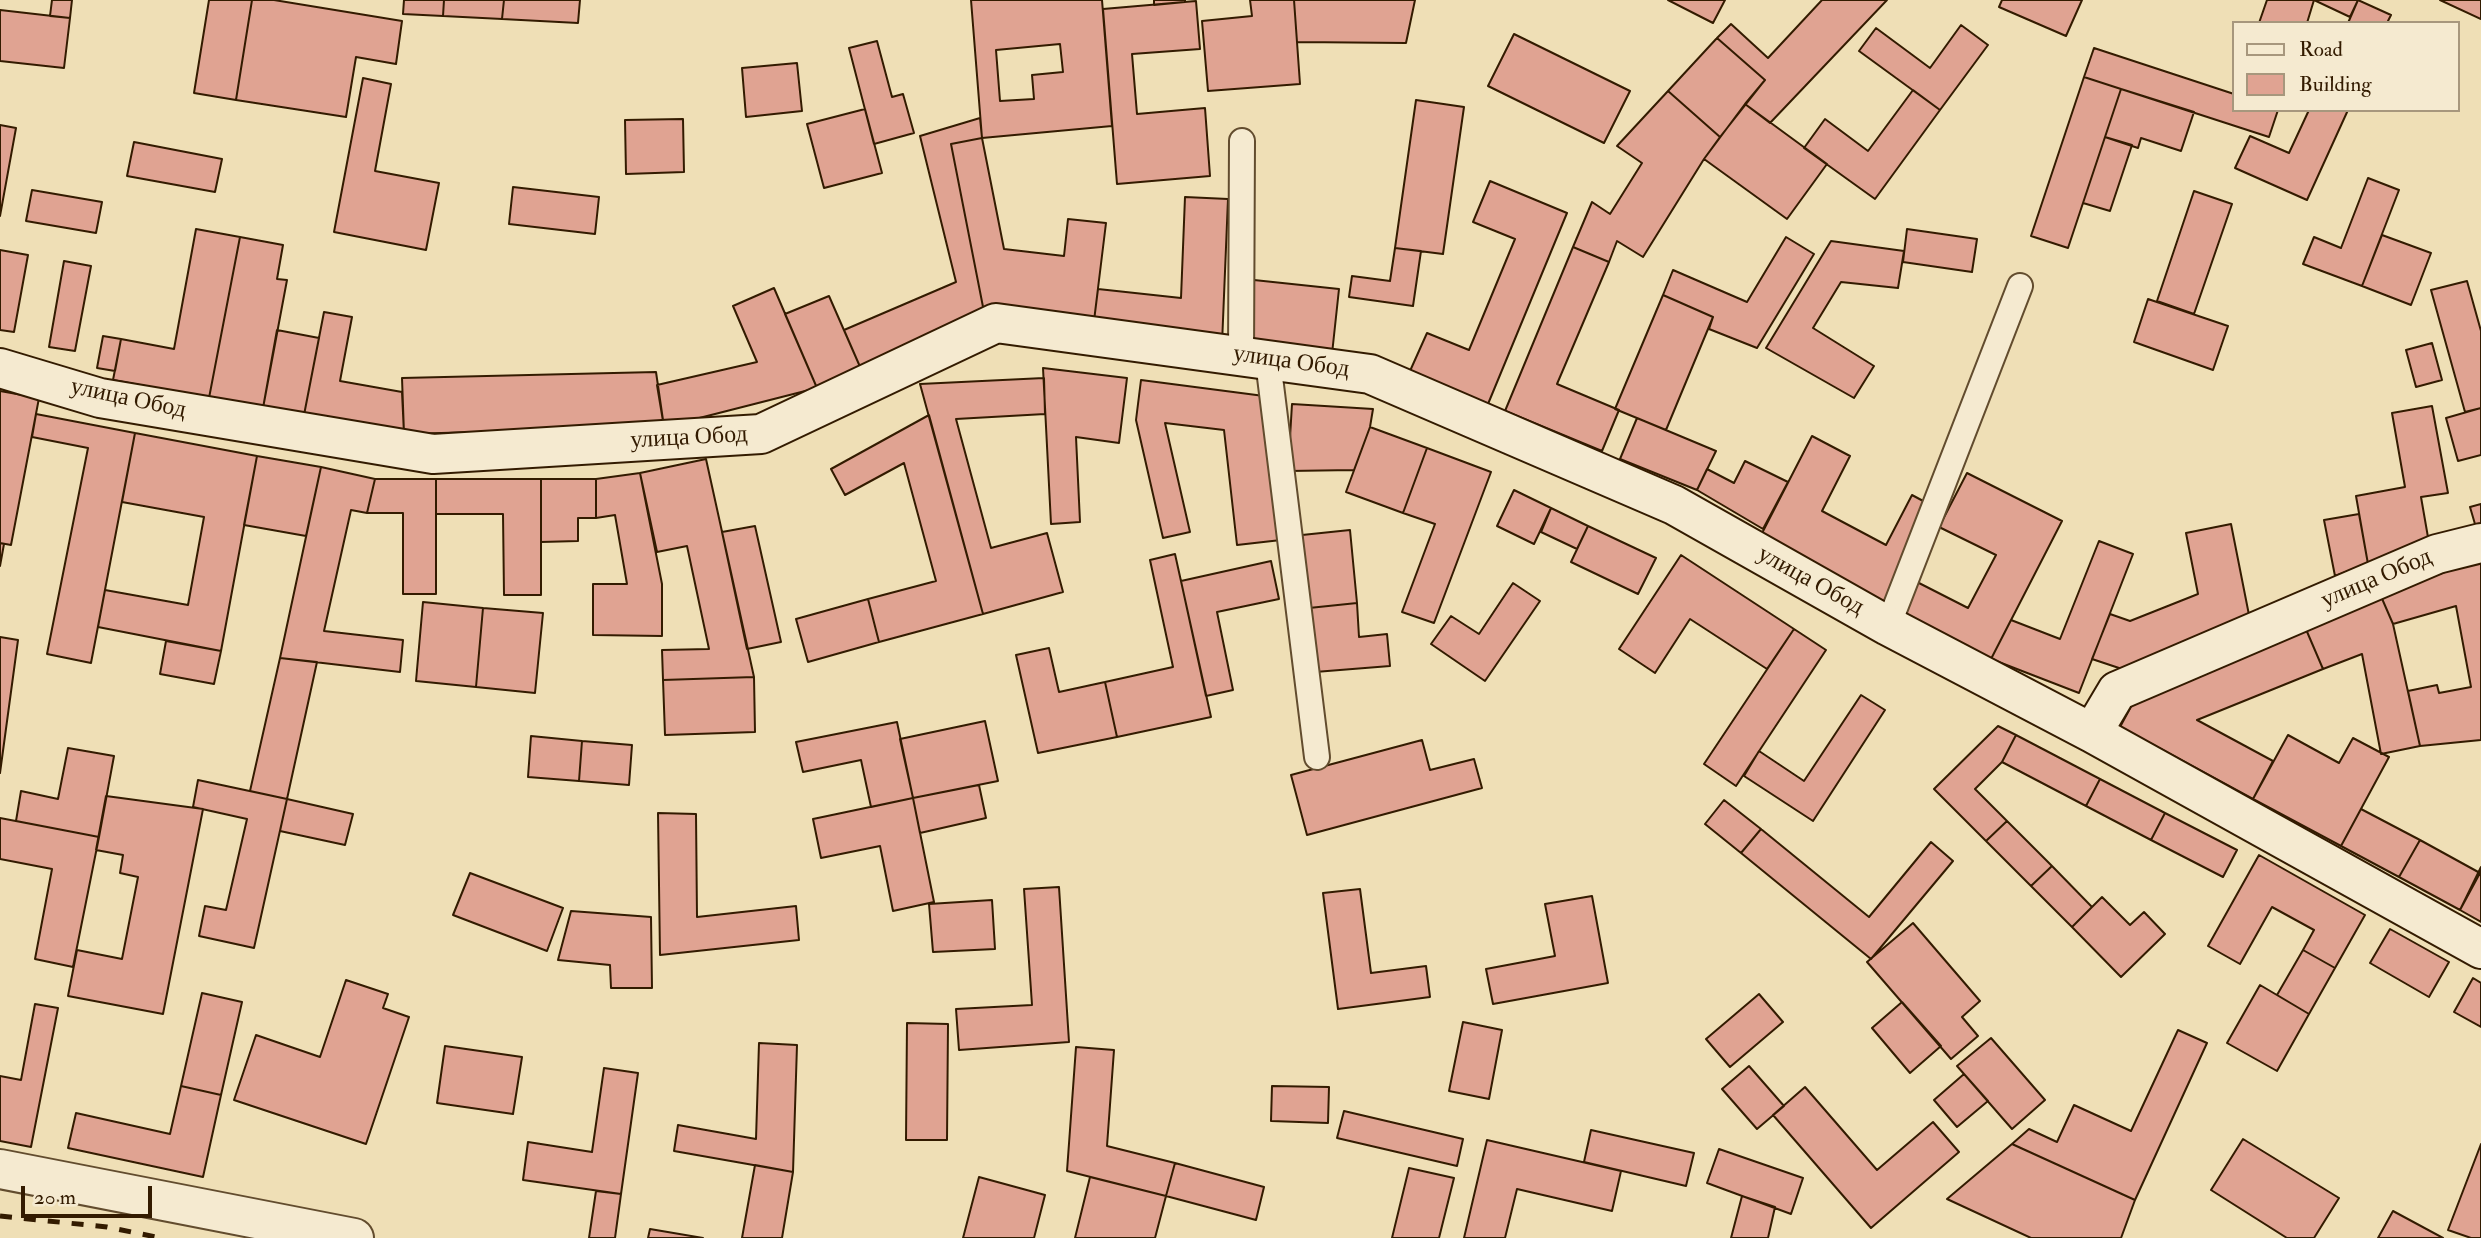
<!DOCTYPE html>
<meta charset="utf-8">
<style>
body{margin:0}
#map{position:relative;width:2481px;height:1238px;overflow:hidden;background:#efdfb6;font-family:"IM FELL Double Pica",serif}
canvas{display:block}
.legend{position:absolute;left:2232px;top:21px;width:228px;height:91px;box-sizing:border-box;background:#f5ead0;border:2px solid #a7977d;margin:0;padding:9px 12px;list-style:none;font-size:21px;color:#331b00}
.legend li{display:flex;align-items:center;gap:14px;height:35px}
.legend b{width:35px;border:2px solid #a7977d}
.scale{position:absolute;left:21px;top:1186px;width:131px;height:32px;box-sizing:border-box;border:4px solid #331b00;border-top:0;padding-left:9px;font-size:21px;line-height:24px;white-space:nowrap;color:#331b00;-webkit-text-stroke:5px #f5ead0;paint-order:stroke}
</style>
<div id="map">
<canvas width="2481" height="1238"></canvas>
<ul class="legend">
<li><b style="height:9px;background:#f5ead0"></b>Road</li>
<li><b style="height:19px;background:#e0a392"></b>Building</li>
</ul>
<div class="scale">20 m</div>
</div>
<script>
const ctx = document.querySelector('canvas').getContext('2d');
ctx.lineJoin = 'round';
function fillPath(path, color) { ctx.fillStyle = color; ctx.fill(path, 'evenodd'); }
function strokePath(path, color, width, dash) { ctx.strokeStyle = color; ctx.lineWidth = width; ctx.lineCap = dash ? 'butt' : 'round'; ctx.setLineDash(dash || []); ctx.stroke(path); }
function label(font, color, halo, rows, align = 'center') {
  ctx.font = font + ' "IM FELL Double Pica",serif'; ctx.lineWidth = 7; ctx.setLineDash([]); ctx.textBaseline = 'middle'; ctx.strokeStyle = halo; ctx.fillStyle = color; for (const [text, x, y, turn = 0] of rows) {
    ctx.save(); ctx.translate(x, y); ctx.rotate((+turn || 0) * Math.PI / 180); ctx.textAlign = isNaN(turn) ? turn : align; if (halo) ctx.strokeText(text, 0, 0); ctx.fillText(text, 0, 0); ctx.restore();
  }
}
const building = new Path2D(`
 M52,0h20l-2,18 -20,-2z
 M209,0h43l-16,100 -42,-7z
 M252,0h22l128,21 -6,43 -40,-7 -10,60 -110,-17z
 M404,0h40l-1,16 -40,-2z
 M444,0h60l-2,19 -59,-3z
 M504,0h76l-2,23 -76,-4z
 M971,0h131l10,126 -130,12zM1060,44l3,28 -31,3 2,24 -34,2 -4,-51z
 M1154,0h31v2l-31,3z
 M1250,0h44l6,84 -92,7 -6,-70 50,-5z
 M1294,0h121l-9,43 -109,-1z
 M1668,0h57l-12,23z
 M1822,0h65l-117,123 -25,-19 20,-24 -48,-42 14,-14 37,34z
 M2002,0h80l-16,36 -67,-29z
 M2267,0h47l-7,23h-48z
 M2314,0h44l-8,17z
 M2358,0l33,15 -4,8h-39z
 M2440,0h41v19z
 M1196,1l4,48 -68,5 5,60 68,-6 5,68 -93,8 -14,-175z
 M0,10l70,8 -6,50 -64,-7z
 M1961,25l27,20 -48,65 -81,-59 17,-23 54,40z
 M1514,34l116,57 -26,52 -116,-57z
 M1717,38l48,42 -45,57 -52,-46z
 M877,41l15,56 11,-3 11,39 -40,11 -25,-96z
 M2094,48l140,46v16h44l-9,27 -185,-60z
 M797,63l5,48 -56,6 -4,-49z
 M2084,77l37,12 -53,159 -37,-12z
 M363,78l28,6 -16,87 64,12 -13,67 -92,-18z
 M2121,89l73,23 -13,39 -40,-13 -3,10 -33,-11z
 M1913,90l27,20 -65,89 -71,-51 21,-29 43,32z
 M1668,91l52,46 -16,22 -61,98 -26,-16 -8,21 -36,-15 19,-45 18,12 32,-51 -25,-17z
 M1416,100l48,7 -21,147 -48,-6z
 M1745,104l82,60 -40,55 -83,-60z
 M865,109l17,64 -58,15 -17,-64z
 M2309,110h39l-41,90 -72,-32 15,-32 39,17z
 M980,118l2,20 -31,6 34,173 -124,52 -17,-39 112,-48 -36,-146z
 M683,119l1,53 -58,2 -1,-54z
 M0,125l16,3 -16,88z
 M2105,137l27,8 -22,66 -27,-8z
 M982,138l22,111 60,7 4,-37 38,4 -13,106 -108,-12 -34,-173z
 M134,142l88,17 -7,33 -88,-16z
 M2368,178l31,12 -37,96 -59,-22 11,-27 27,11z
 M1490,181l77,32 -79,191 -78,-33 17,-38 42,17 46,-111 -42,-17z
 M513,187l86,10 -4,37 -86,-10z
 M32,190l70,12 -6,31 -70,-12z
 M2194,191l38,13 -38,110 -37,-13z
 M1185,197l43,2 -6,145 -129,-15 5,-40 83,9z
 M196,229l44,8 -31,161 -96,-18 8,-41 53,10z
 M1907,229l70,10 -5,33 -69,-10z
 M2382,235l49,18 -20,52 -49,-19z
 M240,237l43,8 -6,34 10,1 -24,128 -54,-10z
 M1786,237l28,17 -57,94 -48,-19 4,-12 -50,-22 10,-25 74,32z
 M1831,241l73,10 -6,37 -57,-6 -28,46 61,38 -20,32 -88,-50z
 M1573,247l36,15 -52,122 62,26 -17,41 -97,-40z
 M1395,248l26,3 -8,55 -64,-9 3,-21 38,5z
 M0,250l28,5 -14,77 -14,-2z
 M64,261l27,5 -16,85 -26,-4z
 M1254,280l85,9 -7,65 -85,-9z
 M2467,281l14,50v77l-16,4 -34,-122z
 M774,288l43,100 -153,39 -7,-42 100,-23 -24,-56z
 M1663,295l50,22 -47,113 -51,-21z
 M829,296l32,73 -44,19 -32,-74z
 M2148,299l80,27 -15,44 -79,-28z
 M324,312l28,5 -12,64 62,11 2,42 -100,-19z
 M277,330l42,8 -15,77 -41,-7z
 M103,336l18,3 -6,32 -18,-3z
 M2432,343l10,37 -26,7 -10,-37z
 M1043,368l84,10 -8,65 -43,-6 4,85 -29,2z
 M656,372l8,55 -260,7 -2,-56z
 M1044,378l1,36 -89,5 35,129 56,-15 16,59 -80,22 -63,-230z
 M1141,380l123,16 17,144 -44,5 -13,-115 -59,-7 25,109 -27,6 -27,-118z
 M0,391l39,7 -28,147 -11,-2z
 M1292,404l81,5 -3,18 -16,43 -66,1z
 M2432,406l16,87 -27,4 8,46 -61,21 -12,-68 49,-9 -13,-74z
 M2481,408v47l-23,6 -12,-43z
 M36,414l99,19 -44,230 -44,-9 41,-206 -56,-11z
 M929,415l54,199 -104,28 -11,-43 68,-18 -32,-118 -59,32 -14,-26z
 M1637,418l79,33 -19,39 -77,-31z
 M1370,427l57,21 -24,65 -57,-21z
 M135,433l122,23 -36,195 -123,-24 7,-37 83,15 16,-88 -82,-15z
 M1812,436l38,20 -28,55 64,34 26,-50 13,7 -38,103 -128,-66z
 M1427,448l64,24 -57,151 -32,-11 33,-88 -32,-11z
 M257,456l64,11 -15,69 -62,-11z
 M706,459l48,218 -91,3 -1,-30 47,-1 -22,-103 -30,6 -17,-79z
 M1745,461l43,21 -25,47 -66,-39 10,-21 27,14z
 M321,467l54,12 -8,34 -16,-3 -27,121 79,9 -3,32 -120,-14z
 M640,473l22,111v52l-69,-1v-51h34l-12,-69 -19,3v-39z
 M1967,473l95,48 -71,138 -90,-47 16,-30 51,26 28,-53 -57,-28z
 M375,479h61v115h-33v-81h-36z
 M436,479h105v116h-37l-1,-81h-67z
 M541,479h55v39h-18v23l-37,1z
 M1514,490l37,18 -17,36 -37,-18z
 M2481,504v26l-4,1 -7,-24z
 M1551,508l37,18 -11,23 -36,-17z
 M2359,514l9,50 -33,12 -11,-56z
 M2231,524l19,96 -128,49 -30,-10 18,-45 20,7 68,-27 -12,-61z
 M755,526l26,116 -34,7 -25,-117z
 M1588,526l68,32 -18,36 -67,-32z
 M1350,530l7,73 -48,5 -7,-73z
 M2099,541l34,13 -54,139 -88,-34 20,-39 49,19z
 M0,543l4,1 -4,22z
 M1175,554l36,163 -94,20 -12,-55 68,-15 -23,-107z
 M1681,555l113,74 -27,40 -77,-50 -35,54 -36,-24z
 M2481,560v180l-61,6 -12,-55 29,-6 2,8 32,-6 -15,-81 -63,18 -13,-30z
 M1271,561l8,38 -62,13 16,78 -27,6 -25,-115z
 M1513,583l27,18 -55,80 -54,-37 20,-28 28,18z
 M2380,594l13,30 27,122 -39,8 -19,-100 -39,15 -18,-42z
 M868,599l11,43 -71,20 -12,-43z
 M423,602l60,6 -7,79 -60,-6z
 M1357,603l2,34 28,-3 3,32 -75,6 -6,-64z
 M483,608l60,5 -8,80 -59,-6z
 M2305,627l18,42 -126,51 76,41 -20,38 -133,-72 14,-26z
 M1794,629l32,21 -90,136 -32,-22z
 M0,637l18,3 -18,133z
 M166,641l55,10 -7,33 -54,-10z
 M1049,648l10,44 46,-10 12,55 -79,16 -22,-98z
 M280,658l37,4 -30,137 -37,-8z
 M754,677l1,55 -90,3 -2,-55z
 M1861,695l24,15 -72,111 -69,-45 15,-25 45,30z
 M985,721l13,60 -85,17 -13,-59z
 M897,722l16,76 -42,9 -10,-47 -58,12 -7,-30z
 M1998,726l18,9 -14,27 -27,27 32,32 -21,20 -52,-52z
 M2016,735l84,44 -14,27 -84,-44z
 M2288,735l51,28 14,-25 36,19 -48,89 -88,-47z
 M531,736l51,5 -3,40 -51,-4z
 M1422,740l8,30 44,-11 8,29 -175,47 -16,-60z
 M582,741l50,4 -3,40 -50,-4z
 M68,748l46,8 -15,81 -83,-16 5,-30 37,8z
 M2100,779l65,34 -14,27 -65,-34z
 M198,780l89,19 -33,149 -55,-12 6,-30 21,4 21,-91 -54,-12z
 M979,785l7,33 -66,15 -7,-35z
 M106,796l97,13 -40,205 -95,-18 9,-46 45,9 16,-82 -18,-4 3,-18 -27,-5z
 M913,798l21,104 -41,9 -13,-65 -59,12 -8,-39z
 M287,799l66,15 -8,31 -65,-14z
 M1724,800l37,29 -20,24 -36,-29z
 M2361,809l59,31 -21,37 -58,-31z
 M658,813l38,1 1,103 99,-11 3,34 -139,15z
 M2165,813l72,37 -14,27 -72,-37z
 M0,818l99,19 -26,130 -38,-8 17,-90 -52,-10z
 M2007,821l45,45 -21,20 -45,-45z
 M1761,829l108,88 62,-75 22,19 -82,98 -130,-106z
 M2420,840l60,33 -20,37 -61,-33z
 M2259,855l106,60 -30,53 -32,-18 11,-20 -42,-23 -32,57 -32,-18z
 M2052,866l40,41 -20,20 -41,-41z
 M2481,867v55l-21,-12z
 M470,873l93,35 -16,43 -94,-36z
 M1059,887l10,155 -110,8 -3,-41 76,-4 -8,-116z
 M1360,889l11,84 55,-7 4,31 -92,12 -15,-116z
 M1592,896l16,87 -115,21 -7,-35 69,-13 -10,-52z
 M2102,897l28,28 14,-13 21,22 -44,43 -49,-50z
 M992,900l3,49 -62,3 -4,-48z
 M571,911l80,6 1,71h-41l-1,-23 -52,-5z
 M1913,923l67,78 -18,16 16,19 -27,23 -84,-97z
 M2390,929l59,33 -20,35 -59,-34z
 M2303,950l32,18 -26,46 -32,-19z
 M2473,978l8,5v44l-27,-15z
 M346,980l42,14 -5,14 26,9 -43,127 -132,-44 22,-65 64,22z
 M2260,985l49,29 -32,57 -50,-28z
 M202,993l40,9 -21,93 -40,-9z
 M1759,994l24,28 -53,45 -24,-28z
 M1902,1002l39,44 -31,27 -38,-45z
 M35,1004l23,4 -27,139 -31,-6v-65l21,4z
 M1463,1022l39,8 -13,69 -40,-8z
 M907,1023l41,1 -1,116h-41z
 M2178,1030l29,13 -72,157 -123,-56 17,-15 28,13 17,-37 57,26z
 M1991,1038l54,62 -33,29 -55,-63z
 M759,1043l38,2 -4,127 -119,-21 4,-26 78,14z
 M445,1046l77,11 -9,57 -76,-11z
 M1076,1047l38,3 -7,96 68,17 -9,33 -99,-25z
 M1749,1066l35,40 -27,23 -35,-40z
 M604,1068l34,5 -17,121 -98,-14 5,-38 64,10z
 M1964,1074l24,27 -31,26 -23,-27z
 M181,1086l40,9 -18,82 -135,-29 8,-35 94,21z
 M1272,1086l57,1 -1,36 -57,-2z
 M1805,1087l72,83 56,-48 26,30 -88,76 -98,-113z
 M1344,1111l119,28 -6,27 -120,-28z
 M1591,1130l103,23 -8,33 -102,-24z
 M2243,1139l96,59 -25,40h-27l-76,-48z
 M1487,1140l134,31 -9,40 -95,-22 -12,49h-41z
 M2012,1144l123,56 -14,38h-90l-84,-39z
 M2481,1144v94h-10l-23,-8z
 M1719,1149l84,29 -12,36 -84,-31z
 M1175,1163l89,24 -8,33 -90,-24z
 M755,1165l38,7 -11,66h-40z
 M1409,1168l45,10 -15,60h-47z
 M979,1177l66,18 -11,43h-71z
 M1090,1177l76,19 -11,42h-80z
 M596,1191l25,3 -6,44h-26z
 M1742,1196l33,11 -7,31h-37z
 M2393,1211l50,27h-65z
 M650,1229l53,9h-55z`);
fillPath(building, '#e0a392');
strokePath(building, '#331b00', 2);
const lane = new Path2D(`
 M1241,356l1,-215
 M1268,361l49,396
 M1888,626l132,-340`);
const street = new Path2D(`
 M0,1169l354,69`);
const secondary = new Path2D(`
 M0,368l100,30 333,56 328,-20 235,-111 374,51 304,131 214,121 204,107 389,216
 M2092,733l25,-42 320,-137 44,-11`);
strokePath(lane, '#624c2e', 28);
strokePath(street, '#624c2e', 42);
strokePath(secondary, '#331b00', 42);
strokePath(lane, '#f5ead0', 24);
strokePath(street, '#f5ead0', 38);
strokePath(secondary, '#f5ead0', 38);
strokePath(new Path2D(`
 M0,1216l107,11 54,11`), '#331b00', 5, [12, 12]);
label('24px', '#331b00', '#f5ead0', [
 ["улица Обод",1291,363,8],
 ["улица Обод",128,400,12],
 ["улица Обод",689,439,-3],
 ["улица Обод",2377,580,-23],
 ["улица Обод",1810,582,29]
]);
</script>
